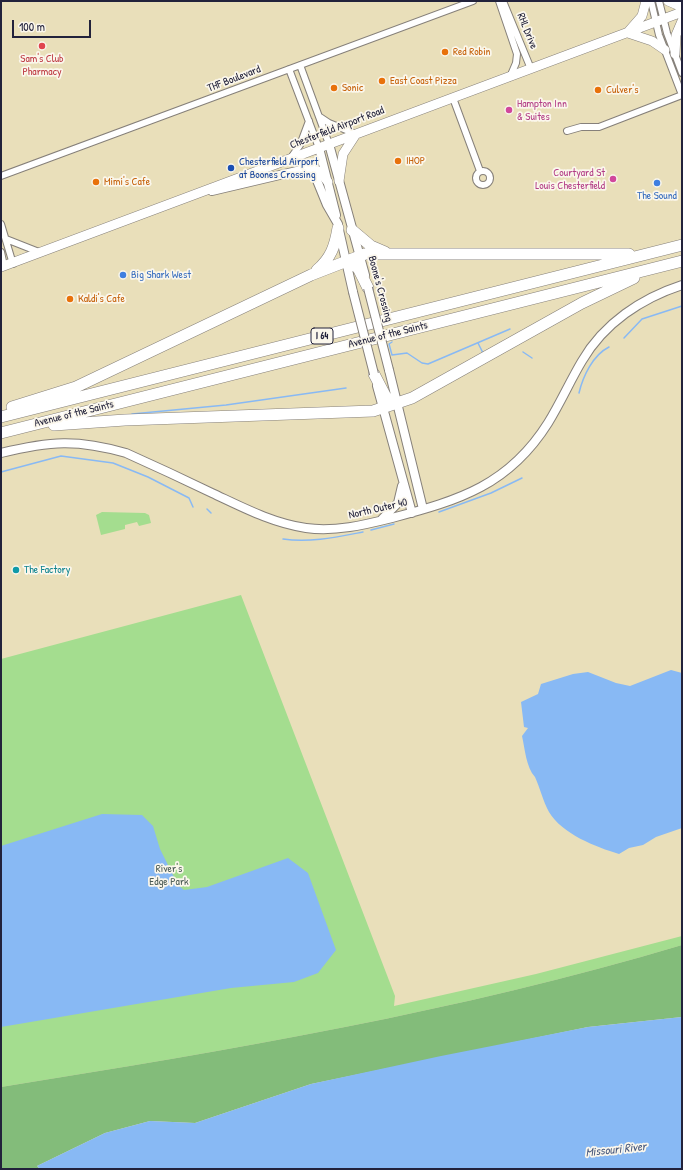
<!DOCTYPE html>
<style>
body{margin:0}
#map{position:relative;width:683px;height:1170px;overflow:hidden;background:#e9dfba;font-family:"Patrick Hand",sans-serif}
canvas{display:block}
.frame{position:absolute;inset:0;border:2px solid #22223b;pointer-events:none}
.scale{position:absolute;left:12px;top:20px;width:79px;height:18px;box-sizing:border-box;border:2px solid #22223b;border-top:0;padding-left:5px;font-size:12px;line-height:14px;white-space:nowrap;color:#22223b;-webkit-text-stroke:3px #fbf7ec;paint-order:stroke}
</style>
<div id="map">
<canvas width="683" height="1170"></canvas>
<div class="frame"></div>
<div class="scale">100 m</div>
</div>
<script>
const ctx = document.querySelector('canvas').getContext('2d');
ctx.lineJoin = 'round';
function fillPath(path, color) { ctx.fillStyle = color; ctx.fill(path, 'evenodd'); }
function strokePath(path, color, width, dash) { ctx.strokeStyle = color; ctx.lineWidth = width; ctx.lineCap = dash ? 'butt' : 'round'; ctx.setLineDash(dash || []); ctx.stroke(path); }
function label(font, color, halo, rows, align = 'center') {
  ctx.font = font + ' "Patrick Hand",sans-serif'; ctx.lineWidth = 3.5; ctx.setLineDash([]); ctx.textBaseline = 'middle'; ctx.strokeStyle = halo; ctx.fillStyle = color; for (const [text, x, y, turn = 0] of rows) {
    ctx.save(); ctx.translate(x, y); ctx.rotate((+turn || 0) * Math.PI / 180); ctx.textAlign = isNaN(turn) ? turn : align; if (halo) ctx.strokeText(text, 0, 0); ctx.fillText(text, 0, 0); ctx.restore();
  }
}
fillPath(new Path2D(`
 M102,512l43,1 4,2 2,8 -12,3 -2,-4 -12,3v4l-24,6 -5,-20z
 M241,595l154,401 -1,10 142,-32 146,-38v9c-223,67 -452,105 -681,142v-428z`), '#a4dd8f');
fillPath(new Path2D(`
 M682,945v72l-94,10 -277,57 -116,39 -45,-2 -45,12 -68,33 3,3h-39v-82c229,-37 458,-75 681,-142z`), '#83bc7a');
fillPath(new Path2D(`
 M671,670l11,3v155l-26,9 -13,8 -14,3 -10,6c-23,-7 -57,-20 -70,-42 -6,-11 -9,-24 -14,-35 -9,-10 -10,-28 -13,-41l6,-8 -4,-1 -3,-25 17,-8 3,-10 32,-10 15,-2 28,11 14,3z
 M102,814l40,1 11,11 7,23 18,36 6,5 23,-3 81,-29 20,15 28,77 -18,23 -24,9 -63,6 -230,39v-181z
 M682,1017v152h-642l-3,-3 68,-33 45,-12 45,2 116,-39 130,-28 147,-29z`), '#88b9f4');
strokePath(new Path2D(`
 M624,338l18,-19 40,-13
 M392,342l-3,2 3,11 15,-2 15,10 6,1 82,-35
 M478,343l5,10
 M523,352l9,6
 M579,393c4,-17 14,-38 30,-46
 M132,414l94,-9 120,-17
 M1,472l60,-16 52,7 35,14 41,21 4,9
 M207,509l4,4
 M439,512l52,-19 31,-15
 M371,530l23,-6
 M283,539c27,4 54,-2 80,-7`), '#88b9f4', 1.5);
const street = new Path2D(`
 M499,1l18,53 -1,9 -6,14
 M503,1l28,68
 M659,1l8,32 15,40
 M300,65l29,79
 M289,69l30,79
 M453,98l27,73
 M320,117l9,6 27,11
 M567,131l14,-4h18l83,-32 -23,-60 -8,-34
 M290,159l10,-14 9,-24
 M476 178a7 7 0 1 1 14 0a7 7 0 1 1-14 0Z
 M1,176l472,-175
 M1,224l12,40
 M6,239l33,13
 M1,252l3,14`);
const secondary = new Path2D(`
 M329,144l36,131
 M319,148l17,67
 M212,191l89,-21 9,2 6,6 11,27 11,19
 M339,230l14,62
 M389,370l34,139
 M377,386l35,127
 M1,453c49,-12 76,-14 125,0 29,13 57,26 86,40 30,14 60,30 94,35 29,4 58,-3 86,-10 68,-18 117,-33 156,-95 13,-21 22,-42 34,-62 22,-38 60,-63 100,-76
 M382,519l16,-16 4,-17`);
const primary = new Path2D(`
 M668,1l14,6
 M628,32l14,-16 4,-15
 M628,33l24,8 13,9
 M675,54l1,-19 6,-14
 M290,159c17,6 26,7 38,23
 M339,181l4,-27 13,-20
 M1,267l681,-255`);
const highway = new Path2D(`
 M352,230l19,16 14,6
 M345,261l13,7 10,20
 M317,270c14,-12 18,-24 21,-42
 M374,374l12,23 12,7
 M12,407l64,-20 235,-112 54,-21h264
 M1,417l681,-172
 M54,425l71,-5 248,-9 39,-13 170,-95 52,-25
 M1,433l681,-172`);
strokePath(street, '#86807a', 8);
strokePath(secondary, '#86807a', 10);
strokePath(primary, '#86807a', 10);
strokePath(highway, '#86807a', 12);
strokePath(street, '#fff', 6);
strokePath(secondary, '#fff', 8);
strokePath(primary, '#fff', 9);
strokePath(highway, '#fff', 11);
const secondaryBridge = new Path2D(`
 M368,288l21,82
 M353,292l21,82`);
strokePath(secondaryBridge, '#86807a', 10, []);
strokePath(secondaryBridge, '#fff', 8);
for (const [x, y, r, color] of [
 [42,46,4,"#e0444e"],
 [445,52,4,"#e8710a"],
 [382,81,4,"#e8710a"],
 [334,88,4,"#e8710a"],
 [598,90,4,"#e8710a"],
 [509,110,4,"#d1479c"],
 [398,161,4,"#e8710a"],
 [231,168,4,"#1a4fb4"],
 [613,179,4,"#d1479c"],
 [96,182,4,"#e8710a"],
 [657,183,4,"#3f7fe0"],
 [123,275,4,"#3f7fe0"],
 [70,299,4,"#e8710a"],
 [16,570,4,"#0f9aa8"]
]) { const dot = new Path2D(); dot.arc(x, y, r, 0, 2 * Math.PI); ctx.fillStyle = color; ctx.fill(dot); strokePath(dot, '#fbf7ec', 1.5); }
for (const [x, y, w] of [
 [322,336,22]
]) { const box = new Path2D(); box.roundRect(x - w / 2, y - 8, w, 16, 3); ctx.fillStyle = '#fbf7ec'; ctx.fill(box); strokePath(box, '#22223b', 1); }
label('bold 10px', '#22223b', null, [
 ["I 64",322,336]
]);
label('11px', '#22223b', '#fbf7ec', [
 ["RHL Drive",527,31,68],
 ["THF Boulevard",234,79,-21],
 ["Chesterfield Airport Road",337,128,-21],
 ["Boone's Crossing",380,289,75],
 ["Avenue of the Saints",388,335,-14],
 ["Avenue of the Saints",74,414,-14],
 ["North Outer 40",378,509,-13]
]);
label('11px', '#c56008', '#fbf7ec', [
 ["Red Robin",453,52],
 ["East Coast Pizza",390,81],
 ["Sonic",342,88],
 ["Culver's",606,90],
 ["IHOP",406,161],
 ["Mimi's Cafe",104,182],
 ["Kaldi's Cafe",78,299]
], 'left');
label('11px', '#be3a42', '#fbf7ec', [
 ["Sam's Club",42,59],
 ["Pharmacy",42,72]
]);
label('11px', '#b23c85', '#fbf7ec', [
 ["Hampton Inn",517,104],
 ["& Suites",517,117],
 ["Courtyard St",605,173,"right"],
 ["Louis Chesterfield",605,186,"right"]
], 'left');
label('11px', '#164399', '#fbf7ec', [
 ["Chesterfield Airport",239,162],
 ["at Boones Crossing",239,175]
], 'left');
label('11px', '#366cbe', '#fbf7ec', [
 ["The Sound",657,196],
 ["Big Shark West",131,275,"left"]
]);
label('11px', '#0d838f', '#fbf7ec', [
 ["The Factory",24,570]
], 'left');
label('11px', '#495a54', '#fbf7ec', [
 ["River's",169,869],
 ["Edge Park",169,882]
]);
label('italic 12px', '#46577c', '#fbf7ec', [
 ["Missouri River",616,1150,-6]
]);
</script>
